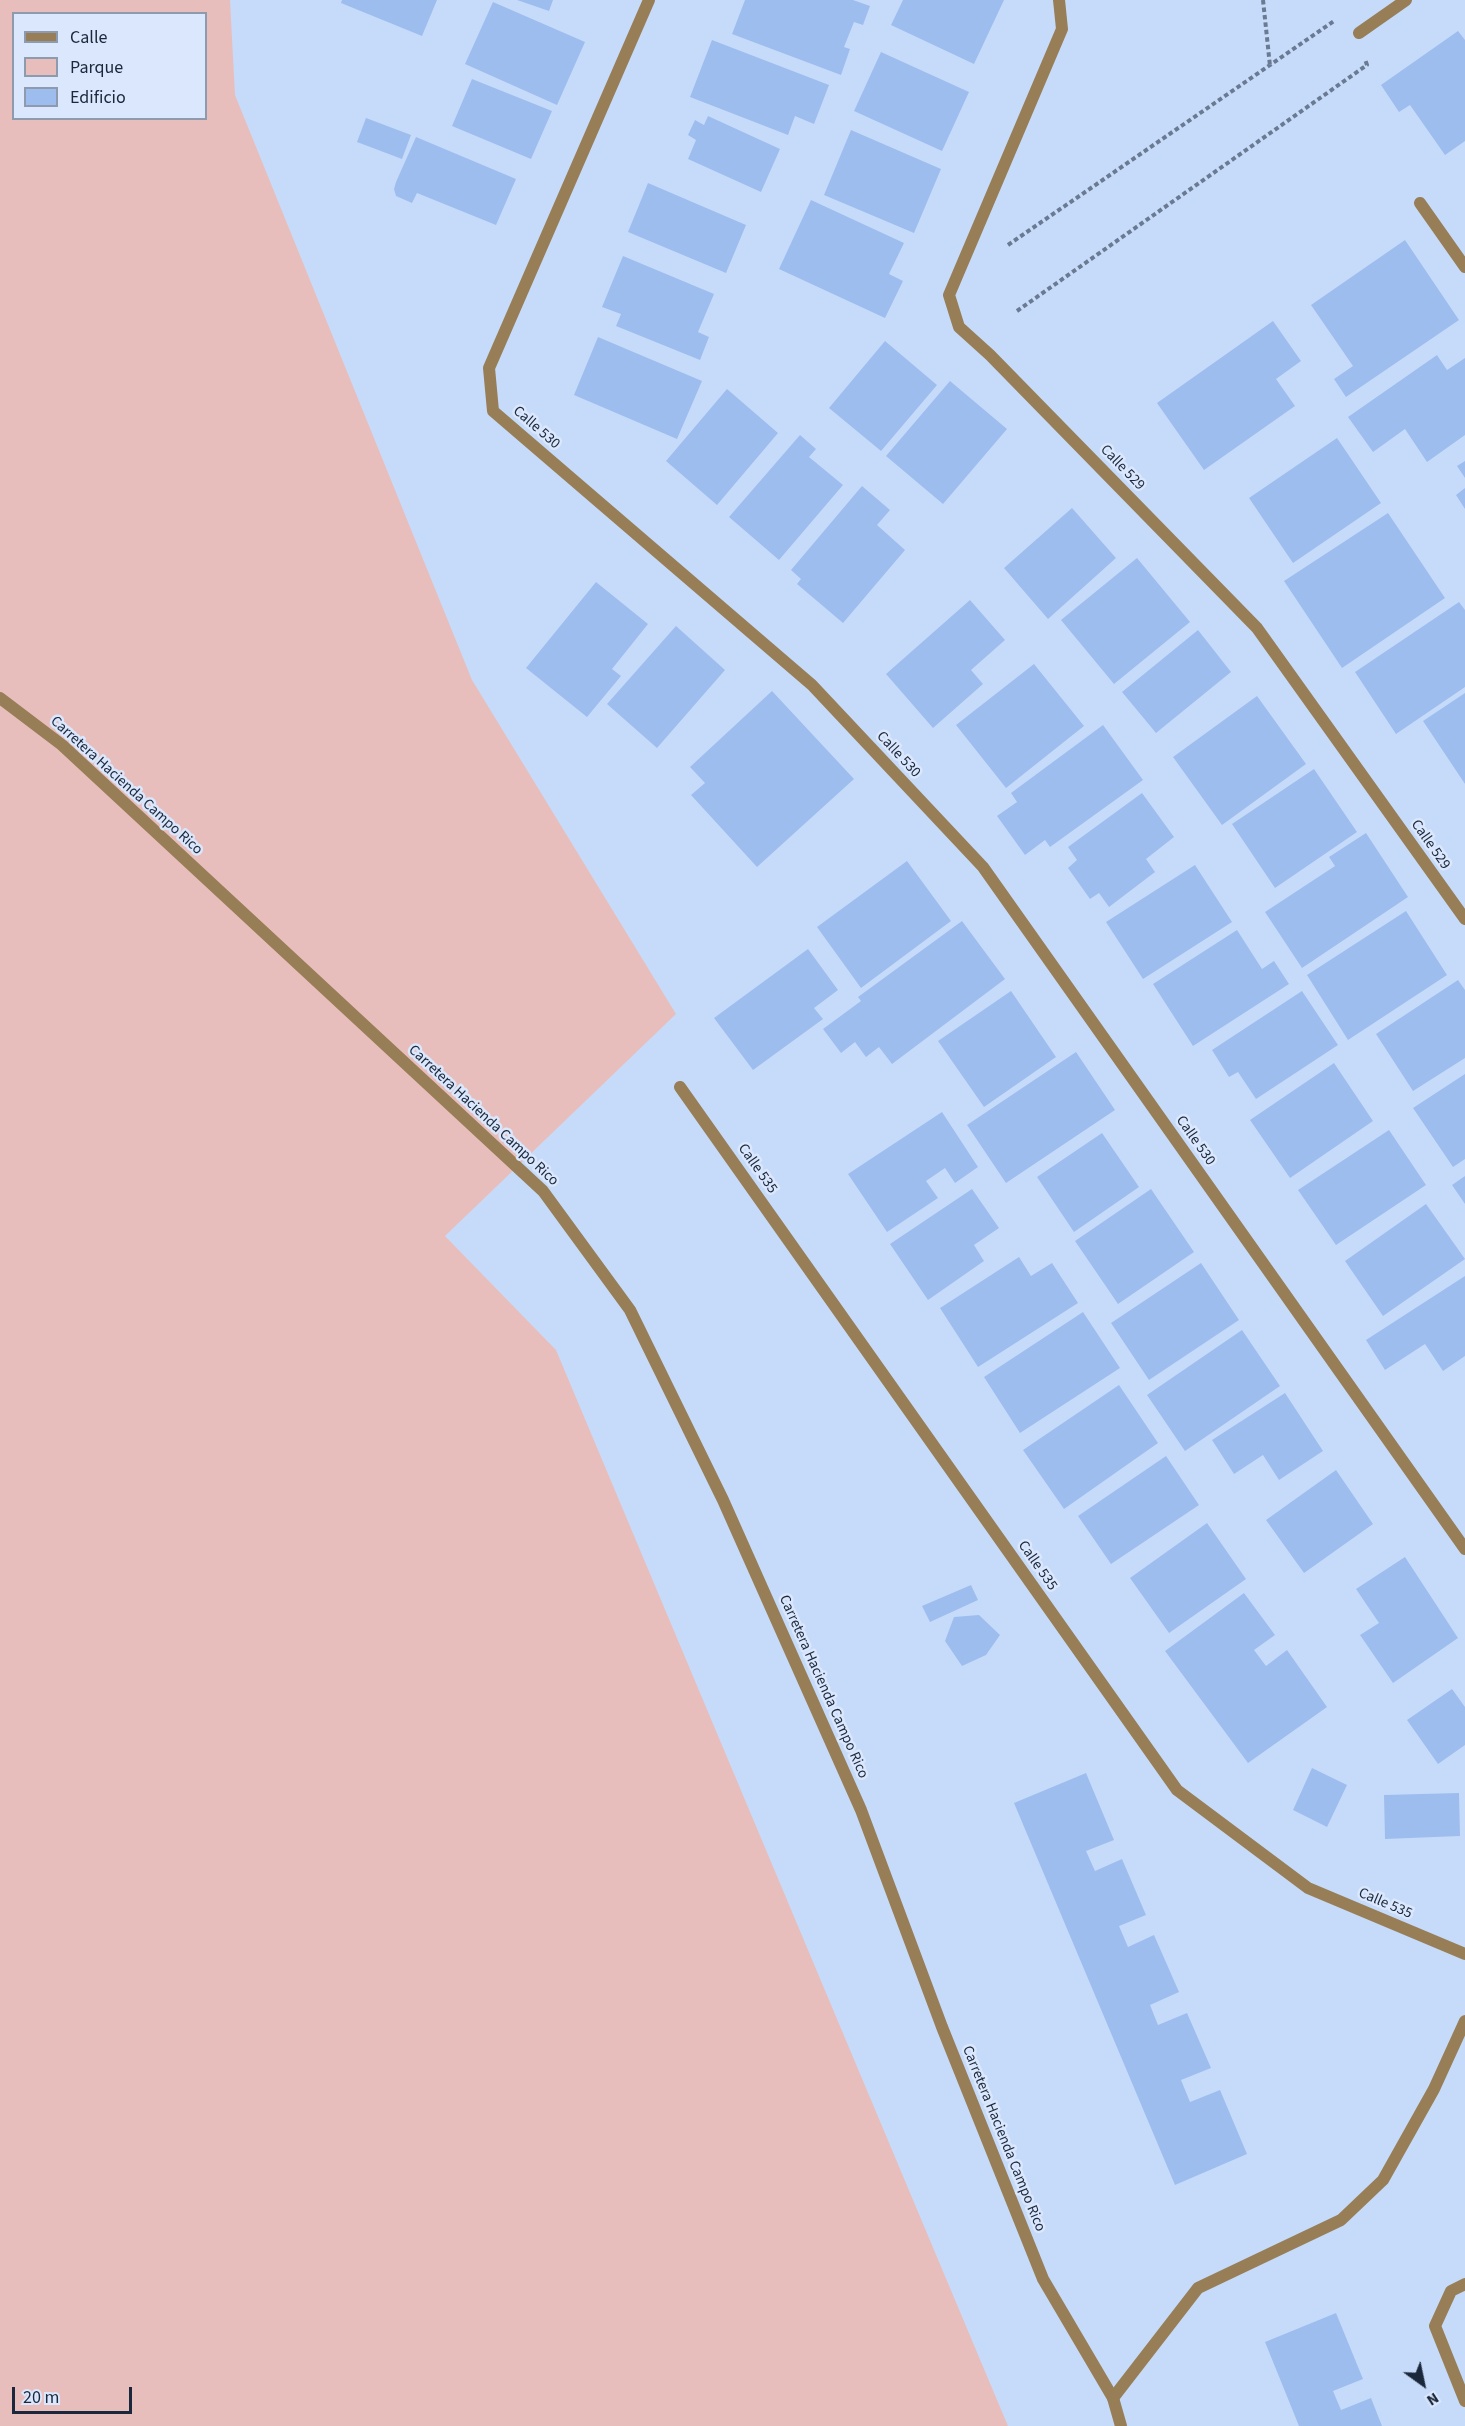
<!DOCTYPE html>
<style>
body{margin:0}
#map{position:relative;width:1465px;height:2426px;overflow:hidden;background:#c6dbf9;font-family:"Source Sans 3",sans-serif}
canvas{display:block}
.legend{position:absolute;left:12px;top:12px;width:195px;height:108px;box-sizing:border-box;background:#dae7fc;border:2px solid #8e9aae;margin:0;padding:8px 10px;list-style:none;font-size:18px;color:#1b273a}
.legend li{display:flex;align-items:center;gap:12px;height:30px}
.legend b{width:30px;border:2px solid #8e9aae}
.north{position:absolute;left:1393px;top:2354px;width:60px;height:60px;-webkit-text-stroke:4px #dae7fc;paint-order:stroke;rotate:147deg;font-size:16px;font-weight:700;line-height:24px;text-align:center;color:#1b273a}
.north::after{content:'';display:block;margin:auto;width:21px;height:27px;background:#1b273a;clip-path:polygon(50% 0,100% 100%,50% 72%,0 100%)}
.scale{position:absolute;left:12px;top:2387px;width:120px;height:27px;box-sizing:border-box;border:3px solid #1b273a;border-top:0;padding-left:8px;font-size:18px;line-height:21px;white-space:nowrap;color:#1b273a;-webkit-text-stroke:4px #dae7fc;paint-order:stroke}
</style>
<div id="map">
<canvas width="1465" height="2426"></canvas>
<ul class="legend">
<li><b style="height:8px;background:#977e56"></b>Calle</li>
<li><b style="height:16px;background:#e8bebd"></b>Parque</li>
<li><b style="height:16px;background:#9dbdef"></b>Edificio</li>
</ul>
<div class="north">N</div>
<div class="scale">20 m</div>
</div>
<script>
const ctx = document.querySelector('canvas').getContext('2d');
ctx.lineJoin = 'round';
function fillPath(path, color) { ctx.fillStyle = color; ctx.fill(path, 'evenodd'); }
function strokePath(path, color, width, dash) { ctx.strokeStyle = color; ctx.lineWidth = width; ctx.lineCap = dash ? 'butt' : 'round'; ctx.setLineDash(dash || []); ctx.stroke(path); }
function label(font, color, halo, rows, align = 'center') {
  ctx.font = font + ' "Source Sans 3",sans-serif'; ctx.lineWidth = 5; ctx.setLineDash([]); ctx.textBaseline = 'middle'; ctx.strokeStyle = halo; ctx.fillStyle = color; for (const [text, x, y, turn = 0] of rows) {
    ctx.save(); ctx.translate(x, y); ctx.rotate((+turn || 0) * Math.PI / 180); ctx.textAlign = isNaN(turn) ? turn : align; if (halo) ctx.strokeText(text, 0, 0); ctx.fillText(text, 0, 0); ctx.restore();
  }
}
fillPath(new Path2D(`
 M0,0h230l5,95 237,585 204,334 -231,222 111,114 452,1076h-1008zM14,14h192v104h-192z`), '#e8bebd');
fillPath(new Path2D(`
 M342,0h95l-15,36 -81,-33z
 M517,0h36l-4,11z
 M745,0h108l17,6 -7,19 -9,-3 -10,25 6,2 -9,26 -109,-41z
 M903,0h101l-30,64 -83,-39z
 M493,2l92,40 -28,63 -92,-41z
 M1458,31l7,9v101l-20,14 -35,-50 -11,7 -18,-27z
 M712,40l117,45 -15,39 -19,-8 -7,19 -98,-38z
 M881,52l88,40 -27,59 -88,-40z
 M472,79l80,32 -21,48 -79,-33z
 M708,116l72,33 -19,43 -73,-33 8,-19 -8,-5 7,-15 9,5z
 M366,118l45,17 -9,24 -45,-17z
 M851,130l90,39 -27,64 -90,-38z
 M416,137l100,42 -20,46 -79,-32 -5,10 -16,-7 -2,-7 2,-7z
 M648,183l98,42 -20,48 -98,-41z
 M811,200l93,43 -15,31 14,7 -18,37 -106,-49z
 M1405,240l54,80 -113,77 -12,-18 19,-13 -42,-61z
 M623,256l91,38 -16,38 11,5 -9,23 -84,-34 5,-12 -19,-7z
 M1273,321l28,40 -25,18 19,27 -91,64 -47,-67z
 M598,337l104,44 -25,58 -103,-44z
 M885,341l52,44 -56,66 -52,-43z
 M1437,355l10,15 18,-12v77l-38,27 -22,-33 -32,23 -25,-35z
 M950,381l57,48 -64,75 -57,-48z
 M727,389l51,44 -61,72 -51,-44z
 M800,435l16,14 -7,8 34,28 -64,75 -50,-43z
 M1337,438l44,65 -88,60 -44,-65z
 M1465,461v17l-8,-12z
 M862,486l28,24 -13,15 28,25 -62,73 -46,-39 4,-5 -10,-9z
 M1465,488v21l-9,-14z
 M1072,508l44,50 -68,61 -44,-51z
 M1388,513l57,85 -103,70 -58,-87z
 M1137,558l53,64 -76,62 -53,-64z
 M596,582l52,42 -36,45 9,7 -34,41 -61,-49z
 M970,600l35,40 -34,30 12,14 -50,44 -47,-54z
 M1459,602l6,8v77l-69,47 -41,-62z
 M676,626l49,44 -68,78 -50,-44z
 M1198,630l33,42 -75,61 -34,-41z
 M1034,664l50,62 -78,62 -50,-63z
 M772,691l82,88 -97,88 -66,-72 14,-12 -15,-16z
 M1465,693v91l-42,-63z
 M1257,696l49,68 -84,61 -49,-68z
 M1103,725l40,55 -93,67 -5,-7 -20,15 -28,-39 20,-14 -6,-9z
 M1314,769l43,63 -82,56 -43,-64z
 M1142,793l32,44 -28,22 9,13 -46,35 -10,-14 -9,6 -22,-31 9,-8 -9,-13z
 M1366,833l42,64 -106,71 -37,-56 70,-46 -6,-9z
 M907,861l44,60 -90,67 -44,-61z
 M1195,865l37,57 -89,57 -37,-57z
 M1406,911l41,64 -99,65 -41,-65z
 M962,921l43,58 -113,85 -13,-17 -13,10 -11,-15 -14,11 -18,-24 38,-28 -3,-4z
 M1237,930l25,39 12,-8 15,23 -96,62 -40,-62z
 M808,949l30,41 -24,18 9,11 -70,51 -39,-52z
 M1458,980l7,10v68l-52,33 -37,-57z
 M1011,991l45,66 -72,50 -46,-66z
 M1302,991l36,54 -82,54 -18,-27 -9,5 -17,-27z
 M1076,1052l39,58 -109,73 -39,-58z
 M1334,1063l39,58 -83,57 -40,-58z
 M1465,1074v85l-12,8 -40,-59z
 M942,1112l36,55 -23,16 -10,-15 -19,13 12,17 -51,34 -39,-58z
 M1389,1130l37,55 -90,60 -38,-55z
 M1102,1133l37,54 -65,45 -37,-55z
 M1465,1176v28l-13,-19z
 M972,1189l27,39 -25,17 10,16 -56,39 -38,-56z
 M1151,1189l43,63 -76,52 -43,-63z
 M1426,1204l39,55 -82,57 -38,-55z
 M1019,1257l12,19 21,-13 26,40 -100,64 -38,-59z
 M1201,1263l38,57 -90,60 -38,-57z
 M1465,1276v80l-22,15 -18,-27 -40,26 -19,-30z
 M1083,1312l37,56 -100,65 -36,-56z
 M1242,1330l38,56 -95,65 -38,-56z
 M1119,1385l39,58 -94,66 -41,-59z
 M1285,1393l38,58 -44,29 -16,-25 -29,19 -22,-34z
 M1166,1456l33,49 -88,59 -33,-48z
 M1336,1470l37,54 -69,49 -38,-53z
 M1207,1523l39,56 -77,54 -39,-55z
 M1405,1557l53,81 -65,45 -33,-48 19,-12 -23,-34z
 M971,1585l7,15 -48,22 -8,-16z
 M1244,1593l31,42 -21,15 12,16 21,-16 40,57 -79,56 -83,-112z
 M979,1615l21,20 -14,20 -24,11 -17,-25 9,-24z
 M1452,1689l13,18v38l-27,19 -31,-44z
 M1312,1768l35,17 -20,42 -34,-17z
 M1086,1773l28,67 -28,11 9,20 27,-12 24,56 -27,11 9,21 26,-12 25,57 -29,13 8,20 29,-12 24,55 -30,12 9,22 30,-12 27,64 -72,31 -161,-382z
 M1459,1793l1,43 -75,3 -1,-44z
 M1336,2313l27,66 -30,12 8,19 30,-12 11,28h-83l-34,-84z`), '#9dbdef');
strokePath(new Path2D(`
 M1263,0l7,66
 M1008,245l326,-224
 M1017,311l350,-246 -2,-6`), '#6a7a92', 4, [4.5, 3]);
strokePath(new Path2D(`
 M0,698l62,47 481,446 87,119 93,190 138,310 81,217 101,252 70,119 8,28
 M1465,2284l-14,7 -16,35 30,75`), '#977e56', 12);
strokePath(new Path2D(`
 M649,0l-160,368 4,43 319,274 171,182 482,682
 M1059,0l3,29 -113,266 10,32 31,28 267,273 208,291
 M1359,33l47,-33
 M1420,203l45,64
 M680,1087l497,703 131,98 157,66
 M1113,2398l85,-110 143,-68 42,-40 51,-91 31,-68`), '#977e56', 12);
label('15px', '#1b273a', '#dae7fc', [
 ["Calle 530",536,428,41],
 ["Calle 529",1122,468,46],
 ["Calle 530",898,755,47],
 ["Carretera Hacienda Campo Rico",126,786,42],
 ["Calle 529",1430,845,55],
 ["Carretera Hacienda Campo Rico",483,1116,43],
 ["Calle 530",1195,1141,55],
 ["Calle 535",757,1169,55],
 ["Calle 535",1037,1566,55],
 ["Carretera Hacienda Campo Rico",823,1687,66],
 ["Calle 535",1385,1904,23],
 ["Carretera Hacienda Campo Rico",1003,2139,68]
]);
</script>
